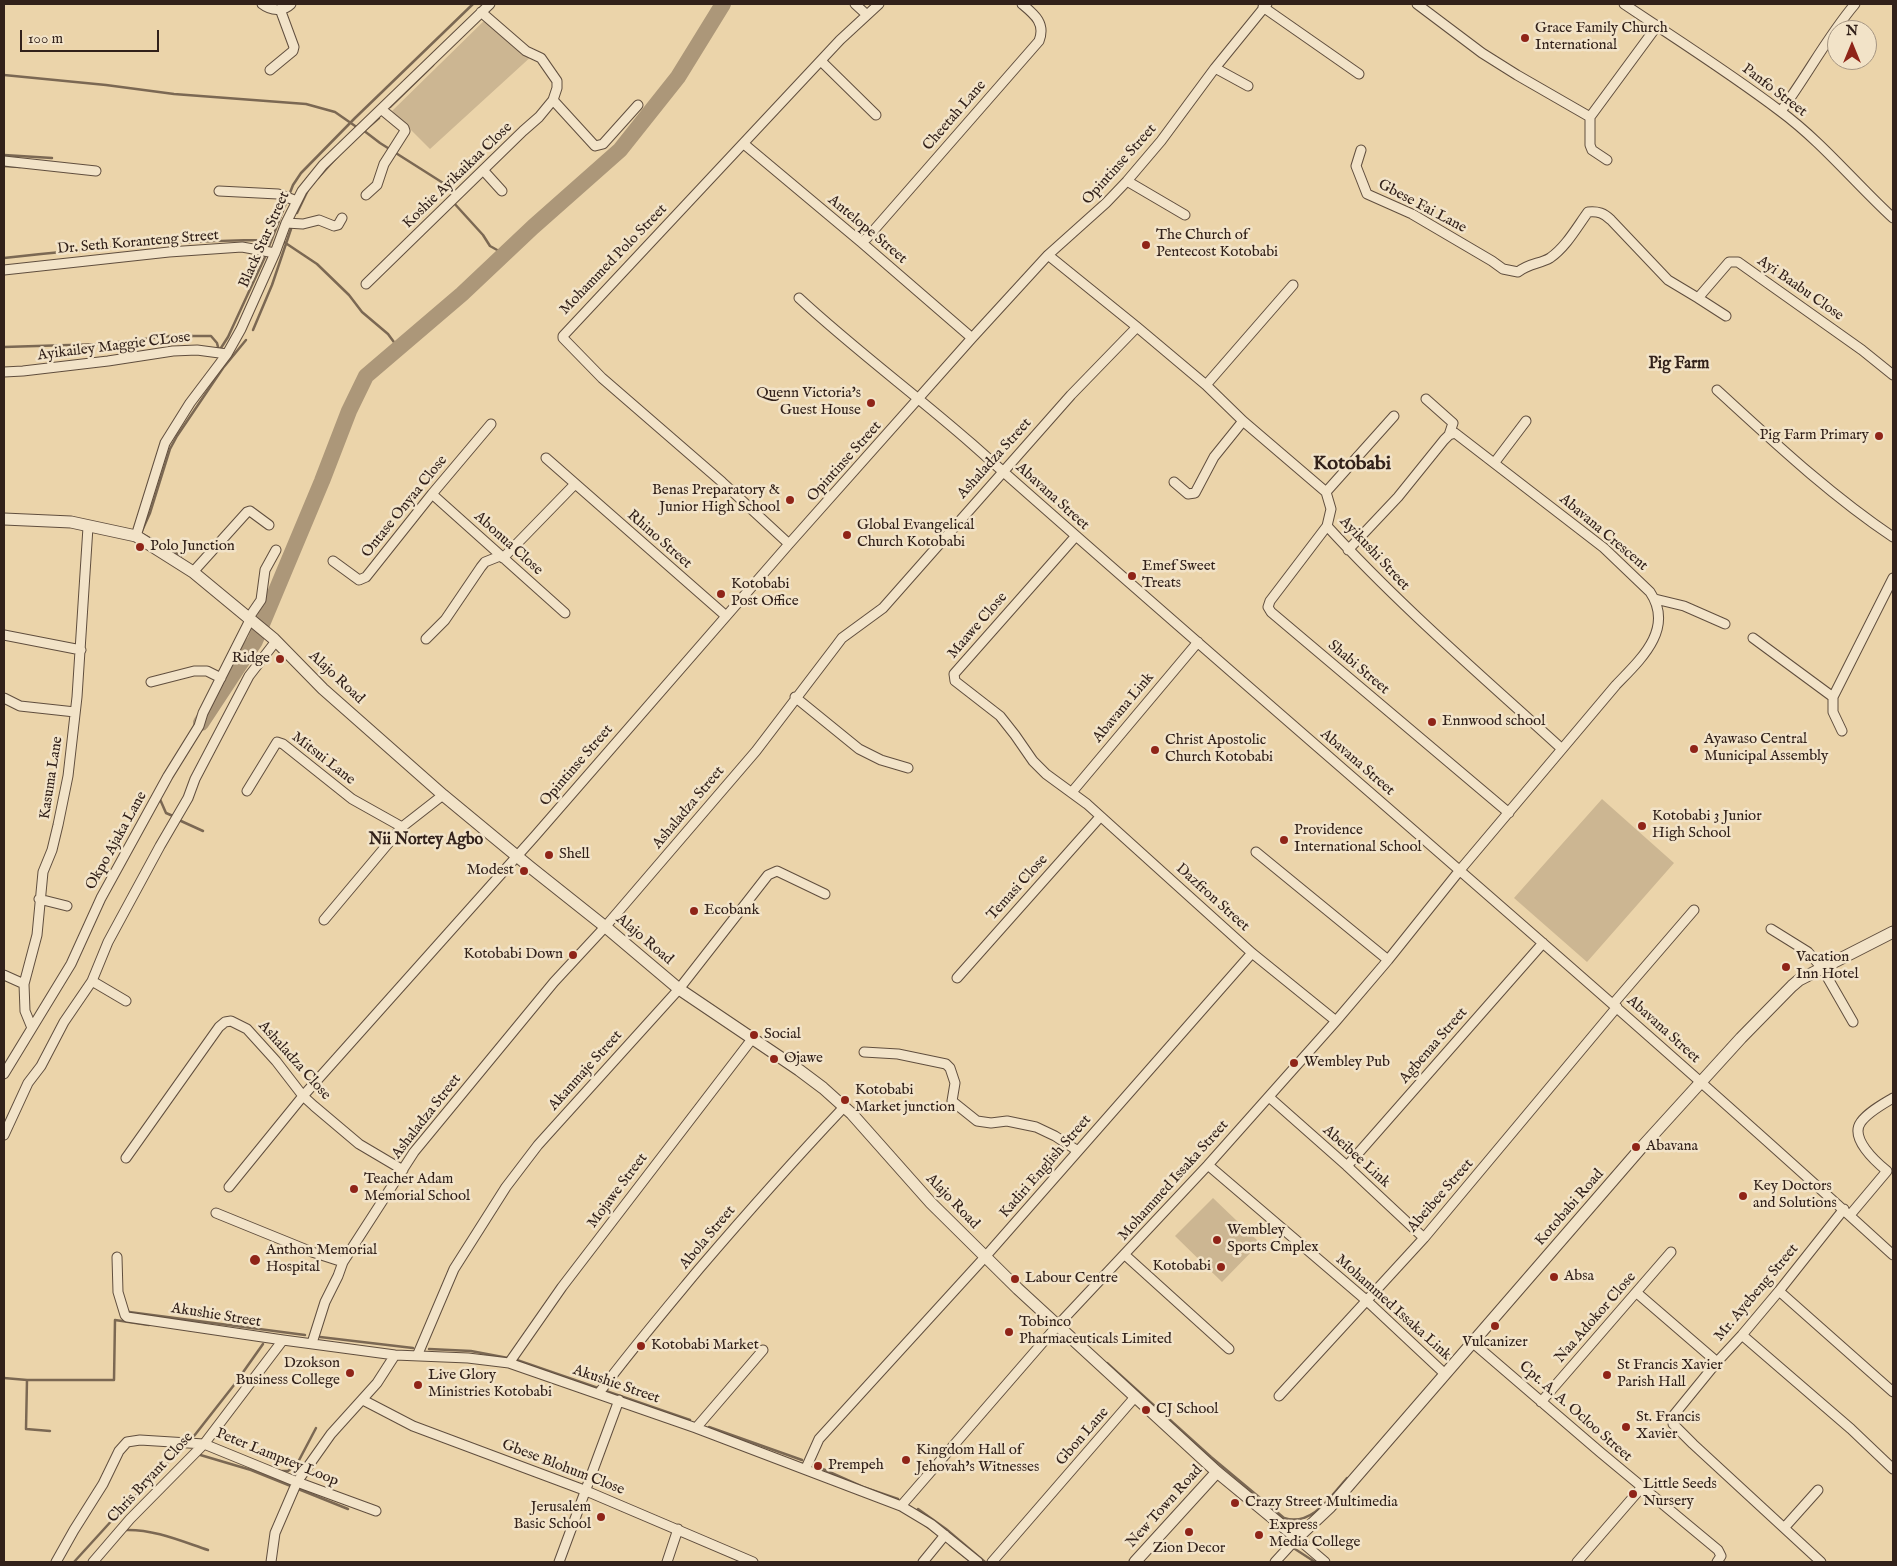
<!DOCTYPE html>
<style>
body{margin:0}
#map{position:relative;width:1897px;height:1566px;overflow:hidden;background:#ebd4aa;font-family:"IM FELL English",serif}
canvas{display:block}
.frame{position:absolute;inset:0;border:5px solid #32211a;pointer-events:none}
.north{position:absolute;left:1827px;top:20px;width:50px;height:50px;box-sizing:border-box;background:#f2e3c8;border:1px solid #a59582;border-radius:50%;rotate:0deg;font-size:14px;font-weight:700;line-height:20px;text-align:center;color:#32211a}
.north::after{content:'';display:block;margin:auto;width:18px;height:22px;background:#8f2418;clip-path:polygon(50% 0,100% 100%,50% 72%,0 100%)}
.scale{position:absolute;left:20px;top:30px;width:139px;height:22px;box-sizing:border-box;border:2px solid #32211a;border-top:0;padding-left:6px;font-size:15px;line-height:18px;white-space:nowrap;color:#32211a;-webkit-text-stroke:4px #f2e3c8;paint-order:stroke}
</style>
<div id="map">
<canvas width="1897" height="1566"></canvas>
<div class="frame"></div>
<div class="north">N</div>
<div class="scale">100 m</div>
</div>
<script>
const ctx = document.querySelector('canvas').getContext('2d');
ctx.lineJoin = 'round';
function fillPath(path, color) { ctx.fillStyle = color; ctx.fill(path, 'evenodd'); }
function strokePath(path, color, width, dash) { ctx.strokeStyle = color; ctx.lineWidth = width; ctx.lineCap = dash ? 'butt' : 'round'; ctx.setLineDash(dash || []); ctx.stroke(path); }
function label(font, color, halo, rows, align = 'center') {
  ctx.font = font + ' "IM FELL English",serif'; ctx.lineWidth = 5; ctx.setLineDash([]); ctx.textBaseline = 'middle'; ctx.strokeStyle = halo; ctx.fillStyle = color; for (const [text, x, y, turn = 0] of rows) {
    ctx.save(); ctx.translate(x, y); ctx.rotate((+turn || 0) * Math.PI / 180); ctx.textAlign = isNaN(turn) ? turn : align; if (halo) ctx.strokeText(text, 0, 0); ctx.fillText(text, 0, 0); ctx.restore();
  }
}
fillPath(new Path2D(`
 M490,15l44,39 -104,95 -38,-38z
 M1602,799l72,64 -87,99 -73,-64z
 M1213,1198l47,45 -38,39 -47,-46z`), '#ccb692');
strokePath(new Path2D(`
 M4,75l102,10 68,9 132,10 29,8 23,16
 M390,107l43,-42
 M363,130l17,13 71,45 1,9
 M365,130l14,-12
 M4,155l48,3
 M4,166l16,1
 M318,178l20,-22
 M453,202l30,33 7,11 16,9
 M297,213l11,-23
 M284,242l33,22 32,31 13,17 26,22 11,15
 M4,258c89,-10 178,-18 267,-18
 M253,330l19,-45 19,-56
 M4,347l98,-3 68,-8h41l6,7 2,8
 M219,351l9,-14 36,-78 29,-74 8,-12 54,-55 118,-114
 M181,556l-40,-23 9,-20 20,-64 7,-13 46,-68 23,-28
 M159,797l7,16 7,3
 M181,821l22,10
 M129,1312l176,23
 M320,1337l93,11
 M429,1349l42,2 37,7
 M514,1359l84,29
 M1107,1363l104,94 73,61c28,9 47,-22 63,-40
 M4,1378l23,2 -1,49 24,2
 M27,1380h87l1,-60 34,5
 M606,1391l84,29
 M709,1427l93,33
 M194,1436l40,-51 29,-41
 M197,1454l54,16 97,39
 M816,1466l47,21 35,12
 M282,1471h6l9,-7 19,-36
 M918,1509l28,20 39,33
 M925,1525l13,10
 M125,1530c29,-1 56,11 83,20
 M950,1545l21,17
 M1295,1549l20,13
 M74,1562l41,-45 70,-72`), '#7b6853', 2.5);
strokePath(new Path2D(`
 M201,723l54,-82 67,-160 27,-70 17,-35 96,-82 71,-67 87,-77 58,-73 45,-73`), '#ac9779', 16);
const minor = new Path2D(`
 M262,4c9,7 21,8 29,0
 M855,4l12,11
 M1417,4l65,49 35,22 73,42
 M1624,4c52,35 106,69 156,107 42,31 75,72 113,107
 M1263,7l96,67
 M821,61l55,54
 M1215,68l33,18
 M270,70l23,-19 1,-4 -14,-38
 M553,100l42,46 8,-2 35,-39
 M1781,111c26,-35 46,-74 74,-107
 M1590,117l67,-91
 M1590,117v28l2,5 15,10
 M744,144l117,98 111,96
 M1361,150l-5,16 11,28 45,20 80,47 11,8 15,3c11,-9 22,-8 32,-14 16,-11 27,-31 38,-46 10,-1 16,1 23,8l57,60 30,18
 M4,161l92,10
 M483,170l19,21
 M1127,181l58,34
 M219,191l59,3 19,7
 M366,195l11,-10 7,-21 21,-33 -1,-3 -23,-19
 M286,223l17,1 16,-4 15,6 4,-1 4,-7
 M861,242l6,-4 172,-197c7,-18 -5,-27 -17,-37
 M1048,255l89,72 69,58 37,36 83,71 5,17 -4,17c73,80 155,150 235,223
 M4,270l165,-18 73,-5 33,6
 M366,284l157,-153 16,-14 14,-17 4,-12v-7l-16,-23 -15,-7 -45,-39
 M799,298c55,51 116,96 173,146 306,272 619,535 921,811
 M1726,316l-28,-18 31,-36h9l124,88 31,25
 M4,372l19,-1 85,-10 65,-10 24,-1 30,4
 M1206,385l87,-100
 M1717,390c57,52 112,104 176,147
 M1426,399l27,24 -4,12
 M546,458l180,158
 M1495,462l31,-41
 M1174,482l14,12 7,-1 19,-36 29,-36
 M1326,492l68,-76
 M432,494l133,119
 M1327,526l-57,75 -2,6 3,5 238,201
 M136,536l29,-93 25,-40 37,-49 14,-25 34,-76 11,-30 16,-32 21,-26 167,-161
 M1075,537l-121,137 1,7 45,35 15,19 18,26 13,13 41,30 165,149 84,68
 M789,544l-67,-62 -120,-104 -39,-40v-2l277,-296 39,-36
 M503,558l72,-74
 M333,561l26,19 7,-3 66,-83 59,-70
 M193,572l54,-60 3,-1 19,14
 M1655,599l29,7 41,18
 M248,619l13,-19 4,-30 11,-20
 M4,635l77,15
 M1753,638l80,59
 M426,639l19,-19 36,-53 4,-5 15,-6
 M151,682l43,-11h13l14,7
 M795,697l64,52 22,11 27,8
 M4,698l16,8 55,6
 M1842,731l-9,-19v-15l60,-119
 M247,791l30,-49 6,2 69,55 50,28
 M1072,792l126,-150
 M1256,852l132,108
 M39,899l28,7
 M324,920l78,-93 41,-32
 M1771,929l37,23 14,16 31,54
 M4,975l20,9
 M957,978l143,-161
 M92,981l34,20
 M1613,1004l81,-94
 M32,1028l-7,-17 -1,-27 13,-49 6,-63 9,-22 6,-25 10,-49 9,-79 11,-170
 M864,1052l34,2 48,10 4,4 5,15 -3,18 25,20 14,2 16,-2 29,6 19,9 23,15
 M4,1074l67,-110 30,-66 67,-122 31,-50 4,-13 47,-93
 M1269,1097l78,69 77,72
 M4,1135l24,-52 13,-17 23,-44 28,-41 16,-39 52,-96 28,-48 7,-19 54,-103 27,-35
 M126,1158l93,-131 6,-5 6,-1 16,8 29,32 27,35 11,10 45,38 44,26
 M1208,1165l158,135 79,74
 M1347,1166l196,-223
 M229,1187l74,-91 232,-260 254,-292 183,-206 76,-83 58,-52 21,-22 34,-40 54,-73 52,-64
 M216,1213l96,39 31,10
 M1850,1215l37,-44c-11,-9 -38,-33 -26,-49 7,-10 22,-18 32,-24
 M1125,1255l104,94
 M117,1257l1,35 7,23 2,2 156,23 112,15 73,3 41,5 187,65 205,78 30,18 47,38
 M1779,1291l114,101
 M1637,1293l80,69
 M1742,1335l109,94 42,40
 M1472,1342l128,110 118,98 3,6 -4,6
 M312,1343l13,-41 13,-26 5,-14 71,-110 140,-170 51,-55 151,-176 80,-105 6,-8 41,-30 188,-213 66,-68
 M417,1356l37,-87 52,-82 32,-42 141,-156 89,-114 9,-4 48,23
 M509,1363l53,-76 190,-248
 M599,1393c32,-43 66,-83 100,-124 47,-55 95,-109 145,-162
 M1279,1396l145,-158 193,-231
 M363,1400l50,26 171,64 169,72
 M1541,1402l130,-150
 M696,1428l67,-78
 M806,1468l13,-29 166,-182 267,-304
 M901,1506l156,-180 151,-161 128,-144 52,-61 72,-90 156,-185c24,-25 59,-56 34,-93l-46,-44 -149,-115 -6,2 -5,5 -46,57 -50,53
 M1784,1528l34,-38
 M56,1562l18,-32 29,-46 16,-33 8,-9 13,-2 64,4 93,38 79,29
 M93,1562l37,-43 74,-75 79,-104
 M271,1562l4,-29 22,-51 34,-48 46,-51 18,-28
 M559,1562l60,-162
 M667,1562l11,-33
 M923,1562l22,-27
 M992,1562l143,-165
 M1275,1562l22,-24 28,24
 M1577,1562l65,-75
 M1821,1562l-128,-118 -20,-20v-8l44,-54 25,-27 37,-44 65,-82`);
const tertiary = new Path2D(`
 M4,519l67,3 65,14 57,36 81,67 49,50 120,106 87,72 78,62 71,60 120,81 24,18 29,26 79,89 87,86 199,183 80,66 33,-31 311,-359 100,-110 51,-52 7,-6 94,-48
 M1135,1562l82,-90`);
strokePath(minor, '#604e3e', 11);
strokePath(tertiary, '#604e3e', 13);
strokePath(minor, '#f2e3c8', 9);
strokePath(tertiary, '#f2e3c8', 11);
for (const [x, y, r, color] of [
 [1525,38,5,"#8f2418"],
 [1146,245,5,"#8f2418"],
 [871,403,5,"#8f2418"],
 [1879,436,5,"#8f2418"],
 [790,500,5,"#8f2418"],
 [847,535,5,"#8f2418"],
 [140,547,5,"#8f2418"],
 [1132,576,5,"#8f2418"],
 [721,594,5,"#8f2418"],
 [280,659,5,"#8f2418"],
 [1432,722,5,"#8f2418"],
 [1694,749,5,"#8f2418"],
 [1155,750,5,"#8f2418"],
 [1642,826,5,"#8f2418"],
 [1284,840,5,"#8f2418"],
 [549,855,5,"#8f2418"],
 [524,871,5,"#8f2418"],
 [694,911,5,"#8f2418"],
 [573,955,5,"#8f2418"],
 [1786,967,5,"#8f2418"],
 [754,1035,5,"#8f2418"],
 [774,1059,5,"#8f2418"],
 [1294,1063,5,"#8f2418"],
 [845,1100,5,"#8f2418"],
 [1636,1147,5,"#8f2418"],
 [354,1189,5,"#8f2418"],
 [1743,1196,5,"#8f2418"],
 [1217,1240,5,"#8f2418"],
 [255,1260,6,"#8f2418"],
 [1221,1267,5,"#8f2418"],
 [1554,1277,5,"#8f2418"],
 [1015,1279,5,"#8f2418"],
 [1495,1326,5,"#8f2418"],
 [1009,1332,5,"#8f2418"],
 [641,1346,5,"#8f2418"],
 [350,1373,5,"#8f2418"],
 [1607,1375,5,"#8f2418"],
 [418,1385,5,"#8f2418"],
 [1146,1410,5,"#8f2418"],
 [1626,1427,5,"#8f2418"],
 [906,1460,5,"#8f2418"],
 [818,1466,5,"#8f2418"],
 [1633,1494,5,"#8f2418"],
 [1235,1503,5,"#8f2418"],
 [601,1517,5,"#8f2418"],
 [1189,1532,5,"#8f2418"],
 [1259,1535,5,"#8f2418"]
]) { const dot = new Path2D(); dot.arc(x, y, r, 0, 2 * Math.PI); ctx.fillStyle = color; ctx.fill(dot); strokePath(dot, '#f2e3c8', 2); }
label('15px', '#32211a', '#f2e3c8', [
 ["Grace Family Church",1535,29],
 ["International",1535,46],
 ["The Church of",1156,236],
 ["Pentecost Kotobabi",1156,253],
 ["Quenn Victoria's",861,394,"right"],
 ["Guest House",861,411,"right"],
 ["Pig Farm Primary",1869,436,"right"],
 ["Benas Preparatory &",780,491,"right"],
 ["Junior High School",780,508,"right"],
 ["Global Evangelical",857,526],
 ["Church Kotobabi",857,543],
 ["Polo Junction",150,547],
 ["Emef Sweet",1142,567],
 ["Treats",1142,584],
 ["Kotobabi",731,585],
 ["Post Office",731,602],
 ["Ridge",270,659,"right"],
 ["Ennwood school",1442,722],
 ["Ayawaso Central",1704,740],
 ["Municipal Assembly",1704,757],
 ["Christ Apostolic",1165,741],
 ["Church Kotobabi",1165,758],
 ["Kotobabi 3 Junior",1652,817],
 ["High School",1652,834],
 ["Providence",1294,831],
 ["International School",1294,848],
 ["Shell",559,855],
 ["Modest",514,871,"right"],
 ["Ecobank",704,911],
 ["Kotobabi Down",563,955,"right"],
 ["Vacation",1796,958],
 ["Inn Hotel",1796,975],
 ["Social",764,1035],
 ["Ojawe",784,1059],
 ["Wembley Pub",1304,1063],
 ["Kotobabi",855,1091],
 ["Market junction",855,1108],
 ["Abavana",1646,1147],
 ["Teacher Adam",364,1180],
 ["Memorial School",364,1197],
 ["Key Doctors",1753,1187],
 ["and Solutions",1753,1204],
 ["Wembley",1227,1231],
 ["Sports Cmplex",1227,1248],
 ["Anthon Memorial",266,1251],
 ["Hospital",266,1268],
 ["Kotobabi",1211,1267,"right"],
 ["Absa",1564,1277],
 ["Labour Centre",1025,1279],
 ["Tobinco",1019,1323],
 ["Pharmaceuticals Limited",1019,1340],
 ["Vulcanizer",1495,1343,"center"],
 ["Kotobabi Market",651,1346],
 ["Dzokson",340,1364,"right"],
 ["Business College",340,1381,"right"],
 ["St Francis Xavier",1617,1366],
 ["Parish Hall",1617,1383],
 ["Live Glory",428,1376],
 ["Ministries Kotobabi",428,1393],
 ["CJ School",1156,1410],
 ["St. Francis",1636,1418],
 ["Xavier",1636,1435],
 ["Kingdom Hall of",916,1451],
 ["Jehovah's Witnesses",916,1468],
 ["Prempeh",828,1466],
 ["Little Seeds",1643,1485],
 ["Nursery",1643,1502],
 ["Crazy Street Multimedia",1245,1503],
 ["Jerusalem",591,1508,"right"],
 ["Basic School",591,1525,"right"],
 ["Express",1269,1526],
 ["Media College",1269,1543],
 ["Zion Decor",1189,1549,"center"]
], 'left');
label('15px', '#32211a', '#f2e3c8', [
 ["Panfo Street",1774,91,37],
 ["Cheetah Lane",955,116,-49],
 ["Opintinse Street",1120,165,-48],
 ["Koshie Ayikaikaa Close",458,176,-44],
 ["Gbese Fai Lane",1422,207,28],
 ["Antelope Street",867,230,40],
 ["Black Star Street",265,240,-66],
 ["Dr. Seth Koranteng Street",138,243,-5],
 ["Mohammed Polo Street",614,260,-46],
 ["Ayi Baabu Close",1800,289,35],
 ["Ayikailey Maggie CLose",114,347,-7],
 ["Ashaladza Street",995,459,-48],
 ["Opintinse Street",845,462,-48],
 ["Abavana Street",1052,497,42],
 ["Ontase Onyaa Close",405,507,-51],
 ["Abavana Crescent",1603,533,40],
 ["Rhino Street",659,540,41],
 ["Abonua Close",508,544,42],
 ["Ayikushi Street",1374,554,47],
 ["Maawe Close",978,626,-49],
 ["Shabi Street",1358,668,40],
 ["Alajo Road",336,678,43],
 ["Abavana Link",1124,708,-50],
 ["Mitsui Lane",323,759,38],
 ["Abavana Street",1357,763,41],
 ["Opintinse Street",577,766,-49],
 ["Kasuma Lane",52,778,-81],
 ["Ashaladza Street",689,808,-50],
 ["Okpo Ajaka Lane",117,841,-61],
 ["Temasi Close",1018,888,-48],
 ["Dazfron Street",1212,898,42],
 ["Alajo Road",644,940,40],
 ["Abavana Street",1663,1030,42],
 ["Agbenaa Street",1434,1046,-49],
 ["Ashaladza Close",294,1061,48],
 ["Akanmaje Street",586,1071,-48],
 ["Ashaladza Street",427,1117,-52],
 ["Abeibee Link",1356,1157,42],
 ["Kadiri English Street",1046,1167,-49],
 ["Mohammed Issaka Street",1174,1181,-48],
 ["Mojawe Street",618,1191,-53],
 ["Abeibee Street",1441,1196,-49],
 ["Alajo Road",952,1202,46],
 ["Kotobabi Road",1570,1208,-49],
 ["Abola Street",708,1238,-50],
 ["Mr. Ayebeng Street",1757,1293,-50],
 ["Mohammed Issaka Link",1393,1308,42],
 ["Akushie Street",216,1316,9],
 ["Naa Adokor Close",1596,1318,-49],
 ["Akushie Street",616,1385,19],
 ["Cpt. A. A. Ocloo Street",1575,1412,41],
 ["Gbon Lane",1083,1437,-49],
 ["Peter Lamptey Loop",277,1458,22],
 ["Gbese Blohum Close",563,1468,21],
 ["Chris Bryant Close",151,1478,-47],
 ["New Town Road",1165,1507,-48]
]);
label('bold 16px', '#32211a', '#f2e3c8', [
 ["Pig Farm",1679,365],
 ["Nii Nortey Agbo",426,841]
]);
label('bold 20px', '#32211a', '#f2e3c8', [
 ["Kotobabi",1352,465]
]);
</script>
